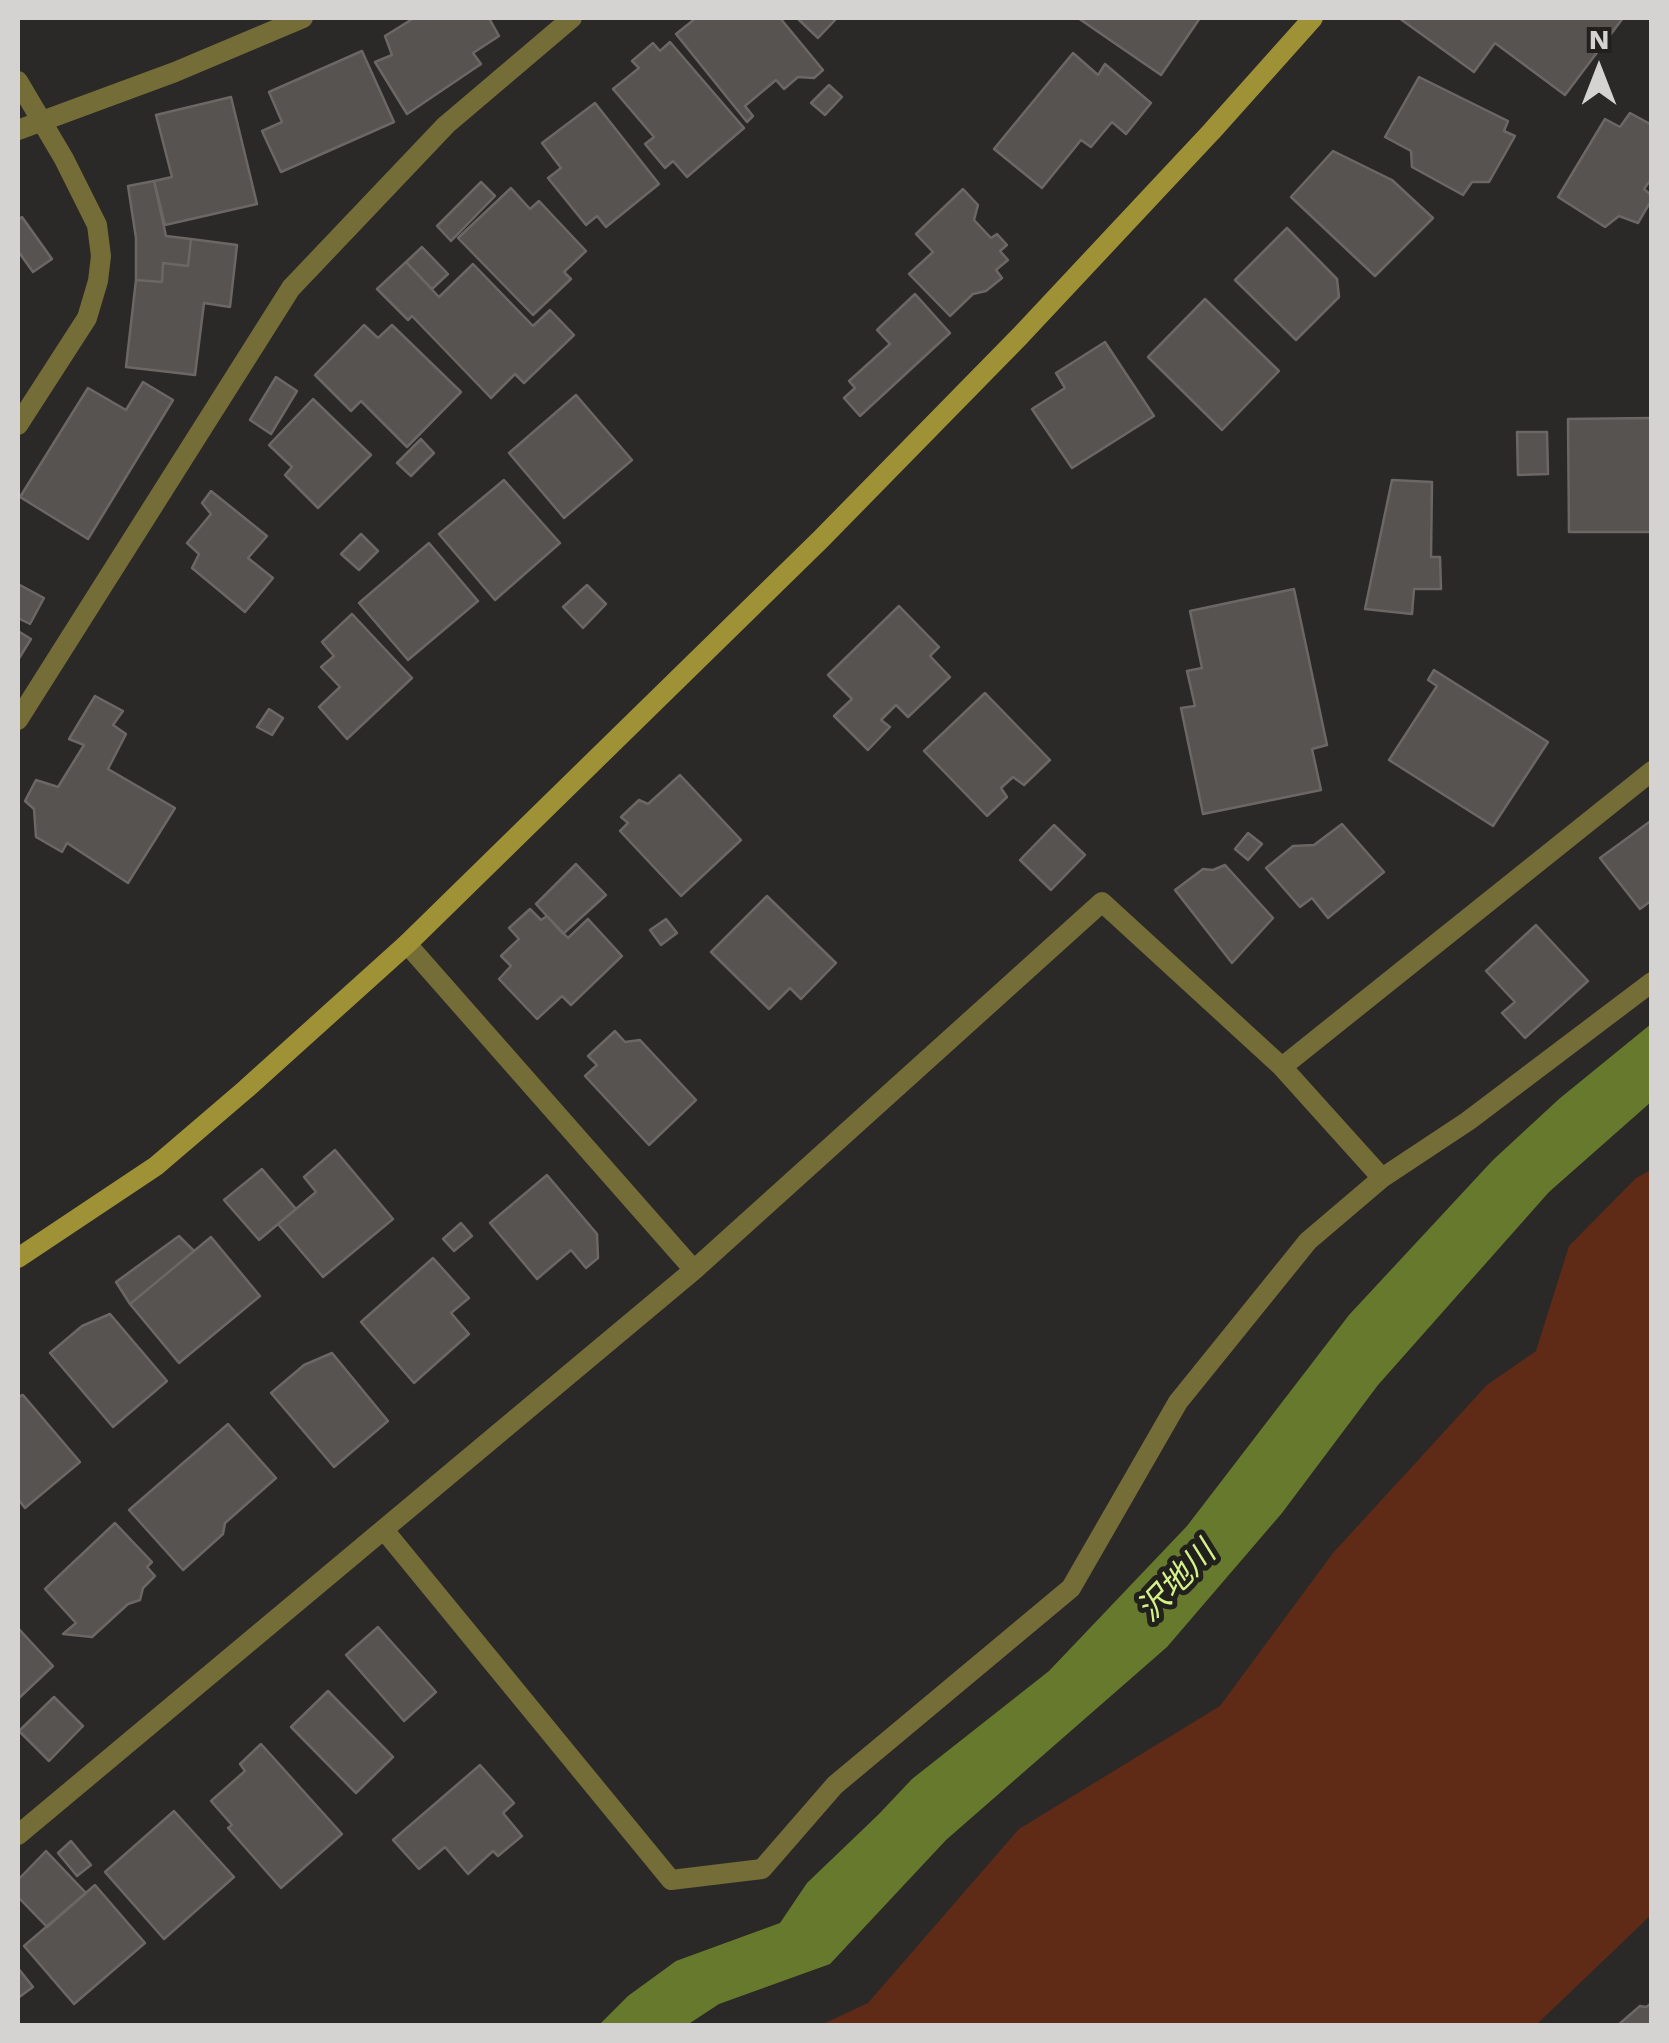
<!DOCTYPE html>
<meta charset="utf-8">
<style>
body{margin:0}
#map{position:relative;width:1669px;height:2043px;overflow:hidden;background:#2b2927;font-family:"Work Sans",sans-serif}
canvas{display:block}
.frame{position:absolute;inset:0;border:20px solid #d4d3d1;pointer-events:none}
.north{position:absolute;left:1549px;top:20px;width:100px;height:100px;-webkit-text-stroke:8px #21201d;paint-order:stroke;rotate:0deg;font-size:28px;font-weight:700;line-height:40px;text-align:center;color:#d4d3d1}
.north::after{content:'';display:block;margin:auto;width:35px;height:45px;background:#d4d3d1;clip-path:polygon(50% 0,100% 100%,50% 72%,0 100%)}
</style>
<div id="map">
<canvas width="1669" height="2043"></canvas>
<div class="frame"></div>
<div class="north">N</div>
</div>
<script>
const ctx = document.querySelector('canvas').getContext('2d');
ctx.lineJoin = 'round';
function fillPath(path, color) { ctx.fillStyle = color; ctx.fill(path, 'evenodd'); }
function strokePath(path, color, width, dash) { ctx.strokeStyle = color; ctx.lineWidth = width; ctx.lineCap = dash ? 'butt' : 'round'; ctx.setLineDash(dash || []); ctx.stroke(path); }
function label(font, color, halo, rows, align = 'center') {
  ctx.font = font + ' "Work Sans","Noto Sans JP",sans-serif'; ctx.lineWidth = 10; ctx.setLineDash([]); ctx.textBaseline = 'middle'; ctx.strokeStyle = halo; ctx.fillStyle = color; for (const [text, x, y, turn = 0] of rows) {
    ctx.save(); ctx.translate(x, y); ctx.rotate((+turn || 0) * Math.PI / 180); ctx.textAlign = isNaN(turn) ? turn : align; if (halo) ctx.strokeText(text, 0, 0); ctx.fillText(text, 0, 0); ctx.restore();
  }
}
fillPath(new Path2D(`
 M1651,1170v745l-115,110h-715l47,-22 151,-174 201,-123 113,-153 154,-168 49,-34 33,-105 67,-68z`), '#5f2b17');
fillPath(new Path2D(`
 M1651,1024v78l-102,90 -171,193 -96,128 -115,134 -221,193 -116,124 -111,40 -32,21h-88l29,-29 48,-35 104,-38 27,-40 72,-69 33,-35 137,-108 138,-145 162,-211 144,-155 66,-61z`), '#66792c');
const building = new Path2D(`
 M414,18h75l10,18 -26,17 8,11 -74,50 -32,-52 17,-7 -7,-19z
 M696,18h84l43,52 -9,8 -16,-1 -14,12 -8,-9 -31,26 8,10 -6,6 -71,-88z
 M797,18h40l-19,20z
 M1078,18h122l-39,57z
 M1399,18h224l-58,77 -70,-52 -21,29z
 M670,42l74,86 -57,49 -14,-16 -8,7 -20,-24 9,-7 -41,-48 26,-21 -7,-7 21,-18 7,8z
 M362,51l32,71 -113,50 -19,-41 20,-9 -13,-30z
 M1073,53l25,22 7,-11 46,39 -25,31 -14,-12 -21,25 -10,-7 -39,48 -48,-39z
 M1419,77l89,44 -4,10 11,5 -26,46h-17l-9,13 -51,-28 -1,-16 -26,-14z
 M829,85l13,12 -17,18 -14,-12z
 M231,97l26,107 -92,21 -11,-44 18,-4 -16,-62z
 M595,103l64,81 -53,43 -9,-11 -11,9 -38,-47 13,-10 -19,-25z
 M1630,113l22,12v53l-8,11 8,7v3l-14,24 -19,-7 -14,11 -47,-30 47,-78 15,8z
 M1333,151l59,29 41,38 -58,58 -84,-79z
 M154,181l12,55 25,3 -3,27 -25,-3 -1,19 -26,-2v-42l-8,-52z
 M481,182l14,14 -44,45 -14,-15z
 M511,188l19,21 9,-8 47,50 -22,21 7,7 -38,36 -75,-77z
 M963,189l15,16 -4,15 17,18 6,-4 10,11 -7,6 8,9 -12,10 6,8 -16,13 -13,3 -23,22 -41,-42 24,-22 -17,-18z
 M22,217l30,42 -19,13 -15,-21v-31z
 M1287,228l50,51 2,18 -43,43 -61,-60z
 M191,239l46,6 -7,62 -26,-4 -9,72 -69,-8 10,-87 26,2 1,-19 25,3z
 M422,247l26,27 -16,15 -26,-27z
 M406,262l33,35 34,-33 60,62 17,-16 24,25 -50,48 -9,-9 -24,24 -79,-82 -4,4 -31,-31z
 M915,294l35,39 -90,83 -16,-18 11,-10 -6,-7 41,-37 -13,-14z
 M1205,299l74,72 -57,59 -74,-73z
 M364,325l14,13 14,-13 69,67 -54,55 -46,-46 -10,10 -36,-36z
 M1105,342l49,74 -82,52 -40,-59 33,-21 -9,-15z
 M276,377l21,14 -26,43 -21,-14z
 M143,382l30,18 -85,139 -68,-42 68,-109 38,22z
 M576,395l56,65 -68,58 -55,-65z
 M313,399l58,56 -53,53 -33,-33 7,-8 -23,-22z
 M1652,418v114h-83l-1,-113z
 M1517,432h30l1,42 -30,1z
 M421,439l13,14 -23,23 -14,-13z
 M504,480l56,63 -65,57 -56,-66z
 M1392,480l40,2 -1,75h9l1,32h-27l-2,25 -47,-5z
 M211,491l56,45 -19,22 25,20 -28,34 -53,-44 7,-14 -12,-11 24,-29 -9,-11z
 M361,534l17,17 -19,19 -18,-16z
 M429,543l49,58 -70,59 -49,-57z
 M18,584l26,14 -14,26 -12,-6z
 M587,585l19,19 -23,24 -20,-21z
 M1294,589l33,156 -15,4 9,41 -118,24 -22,-106 14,-2 -8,-35 15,-3 -12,-57z
 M899,606l40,41 -9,9 20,21 -42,40 -12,-12 -15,15 9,7 -22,23 -34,-34 18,-17 -24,-24z
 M352,614l60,64 -65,61 -28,-32 21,-20 -19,-20 13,-11 -12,-14z
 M18,631l13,8 -13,21z
 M1434,670l114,72 -55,84 -104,-66 48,-74 -9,-6z
 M985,693l65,67 -26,25 -11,-8 -12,11 6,9 -20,19 -63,-65z
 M95,696l28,15 -10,14 13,9 -18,35 67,39 -47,75 -61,-40 -5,9 -26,-15 -2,-28 -9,-8 11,-21 22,7 26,-42 -15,-6z
 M269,709l14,9 -11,17 -15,-8z
 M680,775l61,65 -60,56 -61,-65 8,-8 -7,-6 18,-17 9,4z
 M1652,820v80l-12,9 -40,-51z
 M1342,824l42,48 -56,46 -16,-20 -12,9 -34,-39 27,-22 21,-1z
 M1054,825l31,30 -34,35 -31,-30z
 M1248,833l14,11 -14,16 -13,-11z
 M576,864l30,31 -43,39 -27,-30z
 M1225,865l48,53 -41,45 -57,-73 28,-21 10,1z
 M767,896l69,67 -35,36 -11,-11 -21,21 -58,-57z
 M530,909l11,11 6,-4 21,22 20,-19 34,37 -51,49 -9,-9 -25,23 -38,-40 12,-13 -10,-10 18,-17 -10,-11z
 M666,919l11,14 -16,12 -11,-15z
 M1536,925l52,56 -63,57 -23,-25 13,-11 -29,-31z
 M615,1031l10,11 15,-2 56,60 -47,45 -64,-69 12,-11 -9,-9z
 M335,1150l58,69 -70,58 -45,-53 38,-32 -12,-15z
 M262,1169l34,40 -37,31 -35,-40z
 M547,1175l50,59 1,24 -12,10 -15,-18 -34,29 -47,-56z
 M461,1223l11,13 -18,15 -11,-12z
 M179,1236l15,15 -64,53 -14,-22z
 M211,1237l49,59 -81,67 -49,-59z
 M433,1258l36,40 -18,15 18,21 -55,49 -53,-61z
 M110,1314l57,67 -54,46 -63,-74 32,-27z
 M332,1353l56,68 -54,46 -63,-74 33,-28z
 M23,1395l57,67 -55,46 -7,-9v-102z
 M228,1424l48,54 -51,45 -2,11 -40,36 -54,-60z
 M115,1523l37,39 -5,5 8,9 -12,12 -3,12 -12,4 -36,33 -29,-3 13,-11 -31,-34z
 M378,1627l58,65 -32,29 -58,-66z
 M18,1628l35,38 -35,33z
 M328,1691l65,66 -37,36 -65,-66z
 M54,1697l29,29 -34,35 -30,-30z
 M261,1744l81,90 -61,54 -53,-60 4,-3 -21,-24 34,-30 -5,-7z
 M480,1765l34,38 -11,10 19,23 -24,20 -5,-5 -25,23 -23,-27 -26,22 -26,-29z
 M174,1811l60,66 -70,62 -59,-67z
 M71,1841l20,24 -14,11 -19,-23z
 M46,1851l40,42 -39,34 -29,-30v-17z
 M95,1885l50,58 -71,61 -50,-58z
 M18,1968l15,19 -15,11z
 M1652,2003v23h-35l23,-20 6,1z`);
fillPath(building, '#565351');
strokePath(building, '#6a6765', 2.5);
strokePath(new Path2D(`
 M18,81l46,78 33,66 4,31 -3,25 -11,37 -69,107
 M18,130l157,-58 128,-54
 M18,720l273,-432 155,-163 126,-107
 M407,944l287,326
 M1282,1067l370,-296
 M384,1530l287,350 91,-11 73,-84 236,-197 107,-186 130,-161 74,-63 86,-57 184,-139
 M18,1835l676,-565 408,-368 180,165 100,111`), '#746d37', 20);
strokePath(new Path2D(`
 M18,1258l138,-92 90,-77 161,-145 414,-405 199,-203 192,-205 101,-113`), '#9f9236', 20);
label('italic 32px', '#d5f288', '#21201d', [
 ["沢地川",1177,1582,-46]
]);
</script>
